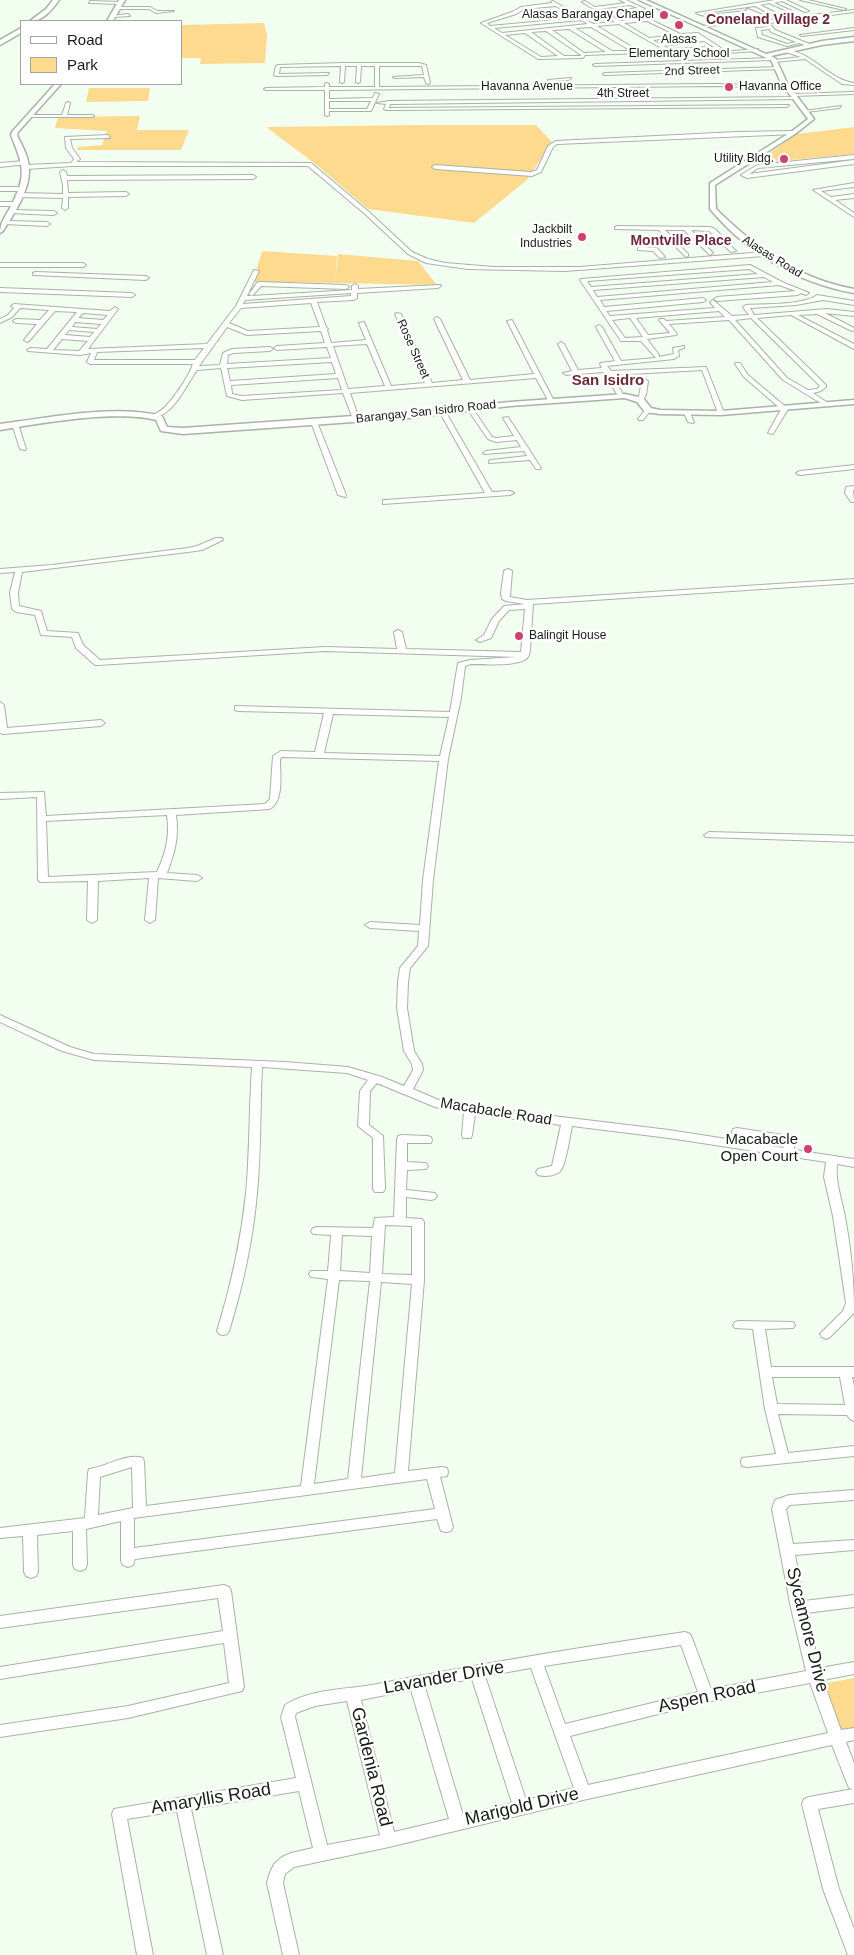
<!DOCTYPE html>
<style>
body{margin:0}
#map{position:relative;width:854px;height:1955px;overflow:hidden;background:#f2feef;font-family:Helvetica,sans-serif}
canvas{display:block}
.legend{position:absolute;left:20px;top:20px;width:162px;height:65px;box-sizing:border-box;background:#fff;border:1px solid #a3a4a2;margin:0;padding:6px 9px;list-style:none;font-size:15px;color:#181c17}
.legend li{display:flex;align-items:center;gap:10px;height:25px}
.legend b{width:25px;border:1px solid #a3a4a2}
</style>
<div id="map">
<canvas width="854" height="1955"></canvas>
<ul class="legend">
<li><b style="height:6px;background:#fff"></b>Road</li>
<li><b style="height:14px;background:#fdda8d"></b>Park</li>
</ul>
</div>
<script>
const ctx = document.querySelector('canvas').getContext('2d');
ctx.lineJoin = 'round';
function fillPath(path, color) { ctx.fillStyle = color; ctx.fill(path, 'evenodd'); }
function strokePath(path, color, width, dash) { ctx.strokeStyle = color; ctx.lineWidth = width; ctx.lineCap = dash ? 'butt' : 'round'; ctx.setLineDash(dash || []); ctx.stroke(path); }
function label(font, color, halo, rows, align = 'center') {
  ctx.font = font + ' Helvetica,sans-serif'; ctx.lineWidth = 5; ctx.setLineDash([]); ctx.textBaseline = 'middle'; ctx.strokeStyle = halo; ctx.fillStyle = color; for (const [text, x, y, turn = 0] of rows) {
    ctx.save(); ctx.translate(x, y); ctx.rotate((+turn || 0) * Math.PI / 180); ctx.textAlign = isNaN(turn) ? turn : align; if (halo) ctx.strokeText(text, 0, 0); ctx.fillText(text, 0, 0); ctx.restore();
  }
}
fillPath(new Path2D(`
 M753,14l7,3 -2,1 4,8h-16l-1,-4 -18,-1 -8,-3z
 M264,23l3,12 -2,28 -65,1 1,-6h-20v-33z
 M89,88h61l-2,13 -62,1z
 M140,116l-3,14h52l-8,20h-104l1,-3 24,-2 5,-14 -52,-3 3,-11z
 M426,125h110l16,17 -25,38 -53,43 -106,-14 -50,-43 -52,-39z
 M854,127v27l-85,8 -4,-6 32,-22z
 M262,251l75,5 -2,27 -82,-1z
 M338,254l80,7 19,24 -102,-2z
 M854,1678v51l-14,2 -18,-47z`), '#fdda8d');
const minor = new Path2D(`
 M620,0h6l19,9 -36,6 12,6 21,-2 -3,-2 4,-1 37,18 18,-1 23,15 -52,4 -84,3 -2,3 -45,1 -57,-36 31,-11 9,-5 31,-4 -1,-1 2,-1 40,23 22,-2 -33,-20 3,-1 10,6 31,-4zM630,5l8,3 -32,5 -7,-4zM556,6l21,12 -87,8 -3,-3 29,-9 8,-5zM581,20l7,4 -86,9 -8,-5zM647,21l29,14 -27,3 -25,-15zM619,24l44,25 -26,1 -40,-24zM591,27l40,24h-19l-37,-23zM569,29l37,23 -22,1 -32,-23zM546,31l35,24v1h-17l-33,-24zM525,33l33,23 -17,1 -36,-22zM695,35l5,3 -41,6 -6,-4zM704,41l10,6 -45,2 -6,-3z
 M775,0h11l23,11 -4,1 -23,-11 -8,2 20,9v2l-25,-11 -9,2 18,9v2h-4l-19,-10 -51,7 4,2 39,-4 -1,-1 2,-1 17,7 3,4 86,-10v2l-85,11 6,7 37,15 -2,2 -11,-4 -12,3 -29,-9 -2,-9 12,-1c-2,-3 -4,-7 -7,-9 -15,-12 -46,5 -65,-5zM770,29l1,3 25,10 -9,2 -25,-9 -1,-5z
 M800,0h8l38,9 -2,1z
 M90,1l31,1 2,1 -2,1 -32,-1z
 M117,7h33l7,4h17l-18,2 -7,-4h-34z
 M128,14l2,2 -17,1 -2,-1z
 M725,22l-2,2 -22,4 -2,-1z
 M854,28v2l-52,6 -2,-1z
 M758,49l-2,2 -44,3 -2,-1z
 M786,50c27,2 43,30 68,33v2l-12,-1 -37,-25 -31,3 -2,-2 -177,6 -2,-1 2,-1 178,-6 2,2 26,-3 -15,-5z
 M343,63h76l7,2 4,18 -2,1 -2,-1 -2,-6 -29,1 -2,-1 31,-2 -2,-9h-43v21l336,-3 72,2 2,1 -2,1 -72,-2 -386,4v9l44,-1 2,-5 4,1 -8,17h-42v4l-2,1 -2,-1v-25h-59l-2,-1 2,-1 59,-1v-3l2,-1 2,1v3h46v-21h-14l-1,16 -2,1 -2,-1 1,-16h-12l-1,16 -2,1 -2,-1 1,-16 -61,1 -1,7 50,-1 -2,2 -51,1 -2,-1 2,-9 2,-1zM329,101h42l-4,8h-38z
 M780,67l-2,2 -173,6 -2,-1 2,-1z
 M571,78l-2,2 -19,1 -2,-1z
 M854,92v2l-61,2 -2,-1 2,-1z
 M796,97l2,2 -408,5 -1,4 400,-3 -2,2 -401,3 -2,-1 2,-5 -9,-1 12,-2z
 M68,102l2,1 -3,12h25l2,1 -2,1h-63l-2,-1 2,-1h33l4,-12z
 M841,106l-2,2 -33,4 -2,-1z
 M793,131l2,3 -238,10 -4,3 -12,25 -9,4 -97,-7 -3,-2 3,-2 96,7 6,-2 11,-24 8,-5 181,-9z
 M108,135l2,3 -40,1 2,9 8,11 -4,3 235,1 58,49 43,40 16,7 17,4 49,4h86l184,-15 3,2 -3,2 -199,15 -97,-2 -42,-6 -18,-9 -43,-40 -57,-48h-236l-46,3 -3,-2 3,-2 45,-2 3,-4 -8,-11 -1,-11z
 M854,155v4l-96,9 -9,6 105,-14v4l-107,14 -6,-3 16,-10z
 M25,161l3,2 -1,1 -27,3v-4z
 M63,170l3,2 1,4 186,-1 3,2 -3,2 -186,1 1,13 58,-1 3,2 -3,2 -58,1v11l-3,2 -3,-2 1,-10 -45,-1 -3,-2 3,-2 45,1v-9l-3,-13z
 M854,183v4l-33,4 10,6 23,-3v4l-19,2 19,13v4l-41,-27z
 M0,187h21l3,2 -3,2h-21z
 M0,202h15l3,2 -3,2h-15z
 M11,210l43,1 3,2 -3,2 -45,-2 -1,-1z
 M6,221l41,1 3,2 -3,2 -43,-2 -1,-1z
 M617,226l93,1 5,2 21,22 -5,1 -22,-21 -18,-1 21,22 1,1 -3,2 -26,-25h-19l23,24v2l-2,1 -27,-27 -44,-1v-2z
 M640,247l17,1 8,9 -5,1 -7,-7 -15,-1v-2z
 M0,263h83l3,2 -3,2h-83z
 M750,265l32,17 27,11 -3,2 -5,-2 -3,2 -81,6 -3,-2 3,-2 79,-6 -17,-6 -179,15 4,7 99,-9 3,2 -3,2 -97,9 4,5 105,-8 -5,-6 3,-2 19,16 17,-1 -6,-8 3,-2c18,-1 59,0 71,-10l37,6v4l-31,-5 -27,5 -46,3 4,7 73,-6 27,3v4l-29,-3 29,15v2l-2,1 -35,-17 -19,1 56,29v5l-63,-34 -34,3 69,67v2l-5,4 -8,2 15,10v2h-4l-41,-25 -54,-60 -60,4 8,10 -1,1 -29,4 12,16v2l15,-3 -1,-6 11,-2v2l-6,2 1,6 -5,3 -67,7 4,5 95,-4 18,46 -1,1 -5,-1 -16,-43 -90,5 12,21 -3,2 -3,-2 -14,-24 -38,3 -3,-2 9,-2 -14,-27 3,-2 3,2 14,26 24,-2 -2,-4 1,-1 14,-2 -19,-34 3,-2 3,2 19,34 35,-3 -15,-17h-20l-41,-61 1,-1zM749,269l9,5 -167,13 -4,-6zM764,277l9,5 -176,15 -4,-7zM719,311l6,6 -59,4 -2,-2h-4l-1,1 11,13 -22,2 -12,-17zM630,318l13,19h-1l-17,1 -13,-18zM751,318l69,68 -3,3 -9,1 -21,-12 -52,-58z
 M254,270l5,1 -12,25h5l-3,-2 8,-11 2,-1 87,3 3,2 -3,2 -85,-3 -9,10 100,-6v-4l3,-2 3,2v3l82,-4 1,1 -3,2 -81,5v5l-3,2 -37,2 9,25 2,2 -1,1 4,13 35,-3 -7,-17 5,-1 27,64 34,-3 -30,-69 1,-1 5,1 31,69 31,-3 -29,-61 3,-2 3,2 30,61 64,-6 -27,-53 5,-1 42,81 -5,1 -13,-24 -186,15 9,26 -3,2 -3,-2 -10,-26 -101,7 -15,-4 -6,-28 -24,2c-12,17 -21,41 -42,48l-3,-2c4,-3 9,-5 13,-9 9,-9 24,-31 28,-43h-103l-3,-2 4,-9 -11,2 -52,-4 -1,-1 3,-2 17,1 30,-37 -22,-1 -26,30 -2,1 -3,-2 13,-16 -21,-1 -3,-2 3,-2 24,1 9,-10 -29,-2 -8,9 -12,6v-4l8,-4 6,-7 -3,-2 3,-2 96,7 5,-4 3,2 -30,40 119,-5 29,-38zM351,293v3l-108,8 2,-4zM311,303l9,24 -72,4 -19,-8 12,-15zM83,313l25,2 -5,5 -25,-2zM75,322l26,2 -4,5 -25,-2zM227,327l20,8 74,-4 4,12 -48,3 -3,2 3,2 50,-3 4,11 -104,6 1,-9 5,-2 37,-2 3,-2 -3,-2 -38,2 -9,4 -3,12 -21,1zM69,330l25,2 -4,5 -25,-2zM62,339l26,2 -9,10 -26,-1zM367,344l18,42 -37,3 -15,-43zM204,348l-9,12h-101l3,-8zM332,362l4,12 -106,7 -3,-13zM338,378l4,12 -100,6 -10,-2 -1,-9z
 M35,272l111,4 3,2 -3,2 -113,-5v-2z
 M0,288l132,5 3,2 -3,2 -132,-5z
 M736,363h4l8,12 40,34 -15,25 -5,-1 13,-24 -37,-32 -9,-13z
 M645,379l3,2 -2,14 -4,6h-4l4,-20z
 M467,406h4l21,31 4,1 18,-2 -11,-18 5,-1 33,51 -1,1h-4l-6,-9 -41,3v-2l2,-1 36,-4 -3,-5 -40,3 -1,-1 3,-2 35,-4 -4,-7 -21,2 -8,-3 -22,-32z
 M442,409l3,2 47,81 18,-1 4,2 -4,2 -127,9v-4h3l99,-7 -46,-82z
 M646,409l5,1 -8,10h-4l-1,-1z
 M687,411l3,2 4,9 -1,1 -5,-1 -4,-9z
 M314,420l3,2 29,73 -1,2 -7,-2 -27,-73z
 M15,422l3,2 8,25 -1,1 -5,-1 -8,-25z
 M854,465v4l-54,6 -4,-2 4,-2z
 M854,486v4h-1l1,12h-3l-6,-9 1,-6z
 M216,538h6l1,2 -21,10 -14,2 -166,20 -4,21 1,13 22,5 6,20 31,2 5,12 17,15 225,-13 72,2 -3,-17 4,-2 4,2 4,17 115,3 4,-43 -16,1 -10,11 -8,17 -11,4 -4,-2 8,-5 8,-16 12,-13 21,-2 -19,-3 -4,-2 -1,-6 3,-22 4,-2 4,2 -2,26 17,3 327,-21v4l-321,21 -3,45c0,2 -1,6 -2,8 -7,10 -45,7 -57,7l-6,2 -4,32 -13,61 -15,121 -5,66 -18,22 -2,14 -1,26 7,43 8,13 1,6 -10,19 28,12 29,5 199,24 115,18 -2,-3 -6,-4 -43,-6 -1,-3 1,-3 4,-1 46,7 8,5 4,10 59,9v8l-17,-3c-2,19 5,35 8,53 6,32 9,63 9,96l-24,24 -4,2 -4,-2 -2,-3 23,-23 3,-8 -13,-87 -9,-39 2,-15 -157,-24 -97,-12c-2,9 -6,38 -11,44 -4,6 -16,7 -23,5l-2,-3 2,-3 14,-3 9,-41 -86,-11 -3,21 -1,3h-8l-1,-3 2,-23 -29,-5 -58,-24 -7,8 -1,34 14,11 2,53 -2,3h-8l-2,-3v-51l-15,-12 2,-35 8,-11 -21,-7 -85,-6c-2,42 -1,84 -5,126 -4,47 -14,93 -28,138l-2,3 -4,1 -4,-1 -2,-3c14,-45 24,-91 29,-138 4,-42 3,-84 6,-126l-158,-7 -32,-9 -62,-29v-7l70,32 24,7 191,8 63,5 34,10 22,9 9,-16 -1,-6 -8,-13 -7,-43 1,-26 2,-14 18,-22 1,-15 -49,-3 -5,-3 5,-3 50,3 3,-45 16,-119 -157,-4 -2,2c0,15 4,42 -10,50l-94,6c3,22 -1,37 -9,58l30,2 5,3 -5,3 -39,-3 -3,42 -5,3 -5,-3 4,-42 -51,3 -1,39 -5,3 -5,-3 1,-39 -48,1 -2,-2 -1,-83 -37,2v-6l44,-1 2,24 219,-12 5,-5 3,-43 8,-5 34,1 9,-39 -86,-2 -3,-1v-4l215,6 8,-49 12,-3 47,-3 -192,-6 -227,14h-3l-19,-17 -4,-11 -31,-2 -6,-20 -19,-3 -4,-3 -2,-16 5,-21 -15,1v-4l52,-4 136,-17 9,-2zM333,714l116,3 -9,39 -116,-3zM167,815c3,22 -1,37 -10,57l-109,5 -2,-56z
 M0,702l4,3 3,23 94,-8 4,3 -4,3 -98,8 -3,-1z
 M709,832l145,4v6l-148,-5 -2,-2z
 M402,1135l25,1 4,1 1,3 -1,3h-24v19l19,1 2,3 -2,3 -19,1 -1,20 29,3 2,3 -2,3 -4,1 -25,-3v21l16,1 2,3v58l-16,191 34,-4 5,1 1,4 -1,4 -7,1 13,50 -2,4 -5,1 -5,-1 -4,-12 -302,40 -2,6 -5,2 -5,-2 -2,-4v-40l-35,8 1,36 -2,4 -5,2 -5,-2 -2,-4v-34l-36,4 1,37 -2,4 -5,2 -5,-2 -2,-4 -1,-36 -23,2v-10l85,-10 3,-45 1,-4 5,-1c15,-3 33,-15 49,-10l1,4 2,44 155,-20 27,-207 -17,-2 -2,-3 2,-3h17l3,-36 -18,-1 -2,-3 2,-3 4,-1 56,1 2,-10 19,-1 3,-78 1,-3zM385,1225l27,1v49l-30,-1zM342,1235l30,1 -2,37 -30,-2zM339,1280l31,1 -22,198 -34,5zM381,1282l31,2 -17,189 -34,5zM132,1467l1,41 -35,7 2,-38zM427,1479l8,30 -301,39v-30z
 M739,1321l54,1 2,3 -2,3 -28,1 6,38h83v10h-2l2,9v35l-4,-2 -3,-4 -69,-1 10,39 66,-7v10l-107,11 -5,-1 -1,-4 1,-4 34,-4 -11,-45 -12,-80 -18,-1 -2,-3 2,-3zM772,1377h68l5,28 -68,-1z
 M854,1490v10l-64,5 -4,4 7,35 61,-4v10l-59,5 9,46 50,-6v12l-48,6 14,55 34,-6v12l-31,6 18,50 13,-2v12l-8,2 8,21v40l-36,6 21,80 15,40v26h-6l-25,-66 -21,-85 2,-5 5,-2 44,-8 -4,-1 -17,-43 -249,55 -194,47 -95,20 -9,7 -2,9 16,72h-16l-16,-72 2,-8 5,-11 8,-7 9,-4 22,-5 -14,-57 -108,18 32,146h-16l-30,-144 -50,8 26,136h-16l-25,-141 2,-5 182,-31 -15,-61 4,-12c27,-17 62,-15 92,-21 102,-20 205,-37 308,-52l5,2 2,4 19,51 95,-18 -15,-63 -19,-99 3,-9 14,-5zM681,1645l17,47 -133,32 -21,-58zM531,1668l43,120 -48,12 -41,-124zM472,1679l40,124 -49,12 -38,-128zM810,1683l18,50 -240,52 -18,-49 137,-34zM411,1690l38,129 -55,13 -33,-132zM347,1701l33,134 -53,10 -32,-128 1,-4 19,-7z
 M224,1585l5,2 2,4 13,96 -2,4 -114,27 -128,19v-12l128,-19 101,-23 -5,-40 -224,36v-12l223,-36 -5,-33 -218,30v-12z`);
const tertiary = new Path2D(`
 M119,0h6l-12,21h-6z
 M639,0h7l120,54 56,-13 32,-4v4l-32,4 -51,11 5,3 11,24 27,36 -19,15 -80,51 1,24c40,39 82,70 138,80v4c-57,-10 -107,-40 -144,-84v-26l81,-51 17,-13 -27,-36 -10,-23z
 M55,84h6l-43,48 -1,3c5,11 12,22 12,34 1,21 -15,45 -26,62l-3,2c0,-10 5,-16 10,-25 17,-32 14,-40 1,-73l1,-3z
 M625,394l18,4 8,10 9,2 61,1 133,-11v4l-133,11 -61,-1 -15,-2 -8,-10 -12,-4 -115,8 -100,12 -227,16 -22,-3 -5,-11c-40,-10 -114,3 -156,10v-6l14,-2c46,-6 103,-17 148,-6l5,11 16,1 227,-16 100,-10z`);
const secondary = new Path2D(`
 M53,0h6c-7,10 -16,21 -29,21l16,-12z
 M21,28v5l-21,12v-5z`);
strokePath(minor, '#a7b3a5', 2);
strokePath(tertiary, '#a7b3a5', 3);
strokePath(secondary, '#a7b3a5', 3);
fillPath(minor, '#fff');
fillPath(tertiary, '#fff');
fillPath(secondary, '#fff');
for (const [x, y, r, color] of [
 [664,15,5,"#ce416f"],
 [679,25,5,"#ce416f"],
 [729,87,5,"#ce416f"],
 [784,159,5,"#ce416f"],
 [582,237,5,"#ce416f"],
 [519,636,5,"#ce416f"],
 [808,1149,5,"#ce416f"]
]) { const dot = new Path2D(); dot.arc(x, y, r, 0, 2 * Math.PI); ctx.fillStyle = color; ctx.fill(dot); strokePath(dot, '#fff', 2); }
label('12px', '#181c17', '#fff', [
 ["Alasas Barangay Chapel",654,15],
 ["Alasas",679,40,"center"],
 ["Elementary School",679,54,"center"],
 ["Havanna Office",739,87,"left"],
 ["Utility Bldg.",774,159],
 ["Jackbilt",572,230],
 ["Industries",572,244],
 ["Balingit House",529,636,"left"]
], 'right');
label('12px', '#181c17', '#fff', [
 ["2nd Street",692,71,-2],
 ["Havanna Avenue",527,87],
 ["4th Street",623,94],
 ["Alasas Road",772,257,32],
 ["Rose Street",413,349,66],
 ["Barangay San Isidro Road",426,412,-6]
]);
label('bold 14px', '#6d283d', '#fff', [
 ["Coneland Village 2",768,20],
 ["Montville Place",681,241]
]);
label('bold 15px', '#6d283d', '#fff', [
 ["San Isidro",608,381]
]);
label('15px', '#181c17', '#fff', [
 ["Macabacle Road",496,1112,9]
]);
label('15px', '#181c17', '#fff', [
 ["Macabacle",798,1140],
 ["Open Court",798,1157]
], 'right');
label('18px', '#181c17', '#fff', [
 ["Sycamore Drive",807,1630,76],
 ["Lavander Drive",444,1678,-10],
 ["Aspen Road",707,1697,-12],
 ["Gardenia Road",371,1767,76],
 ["Amaryllis Road",211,1799,-9],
 ["Marigold Drive",522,1807,-13]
]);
</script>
